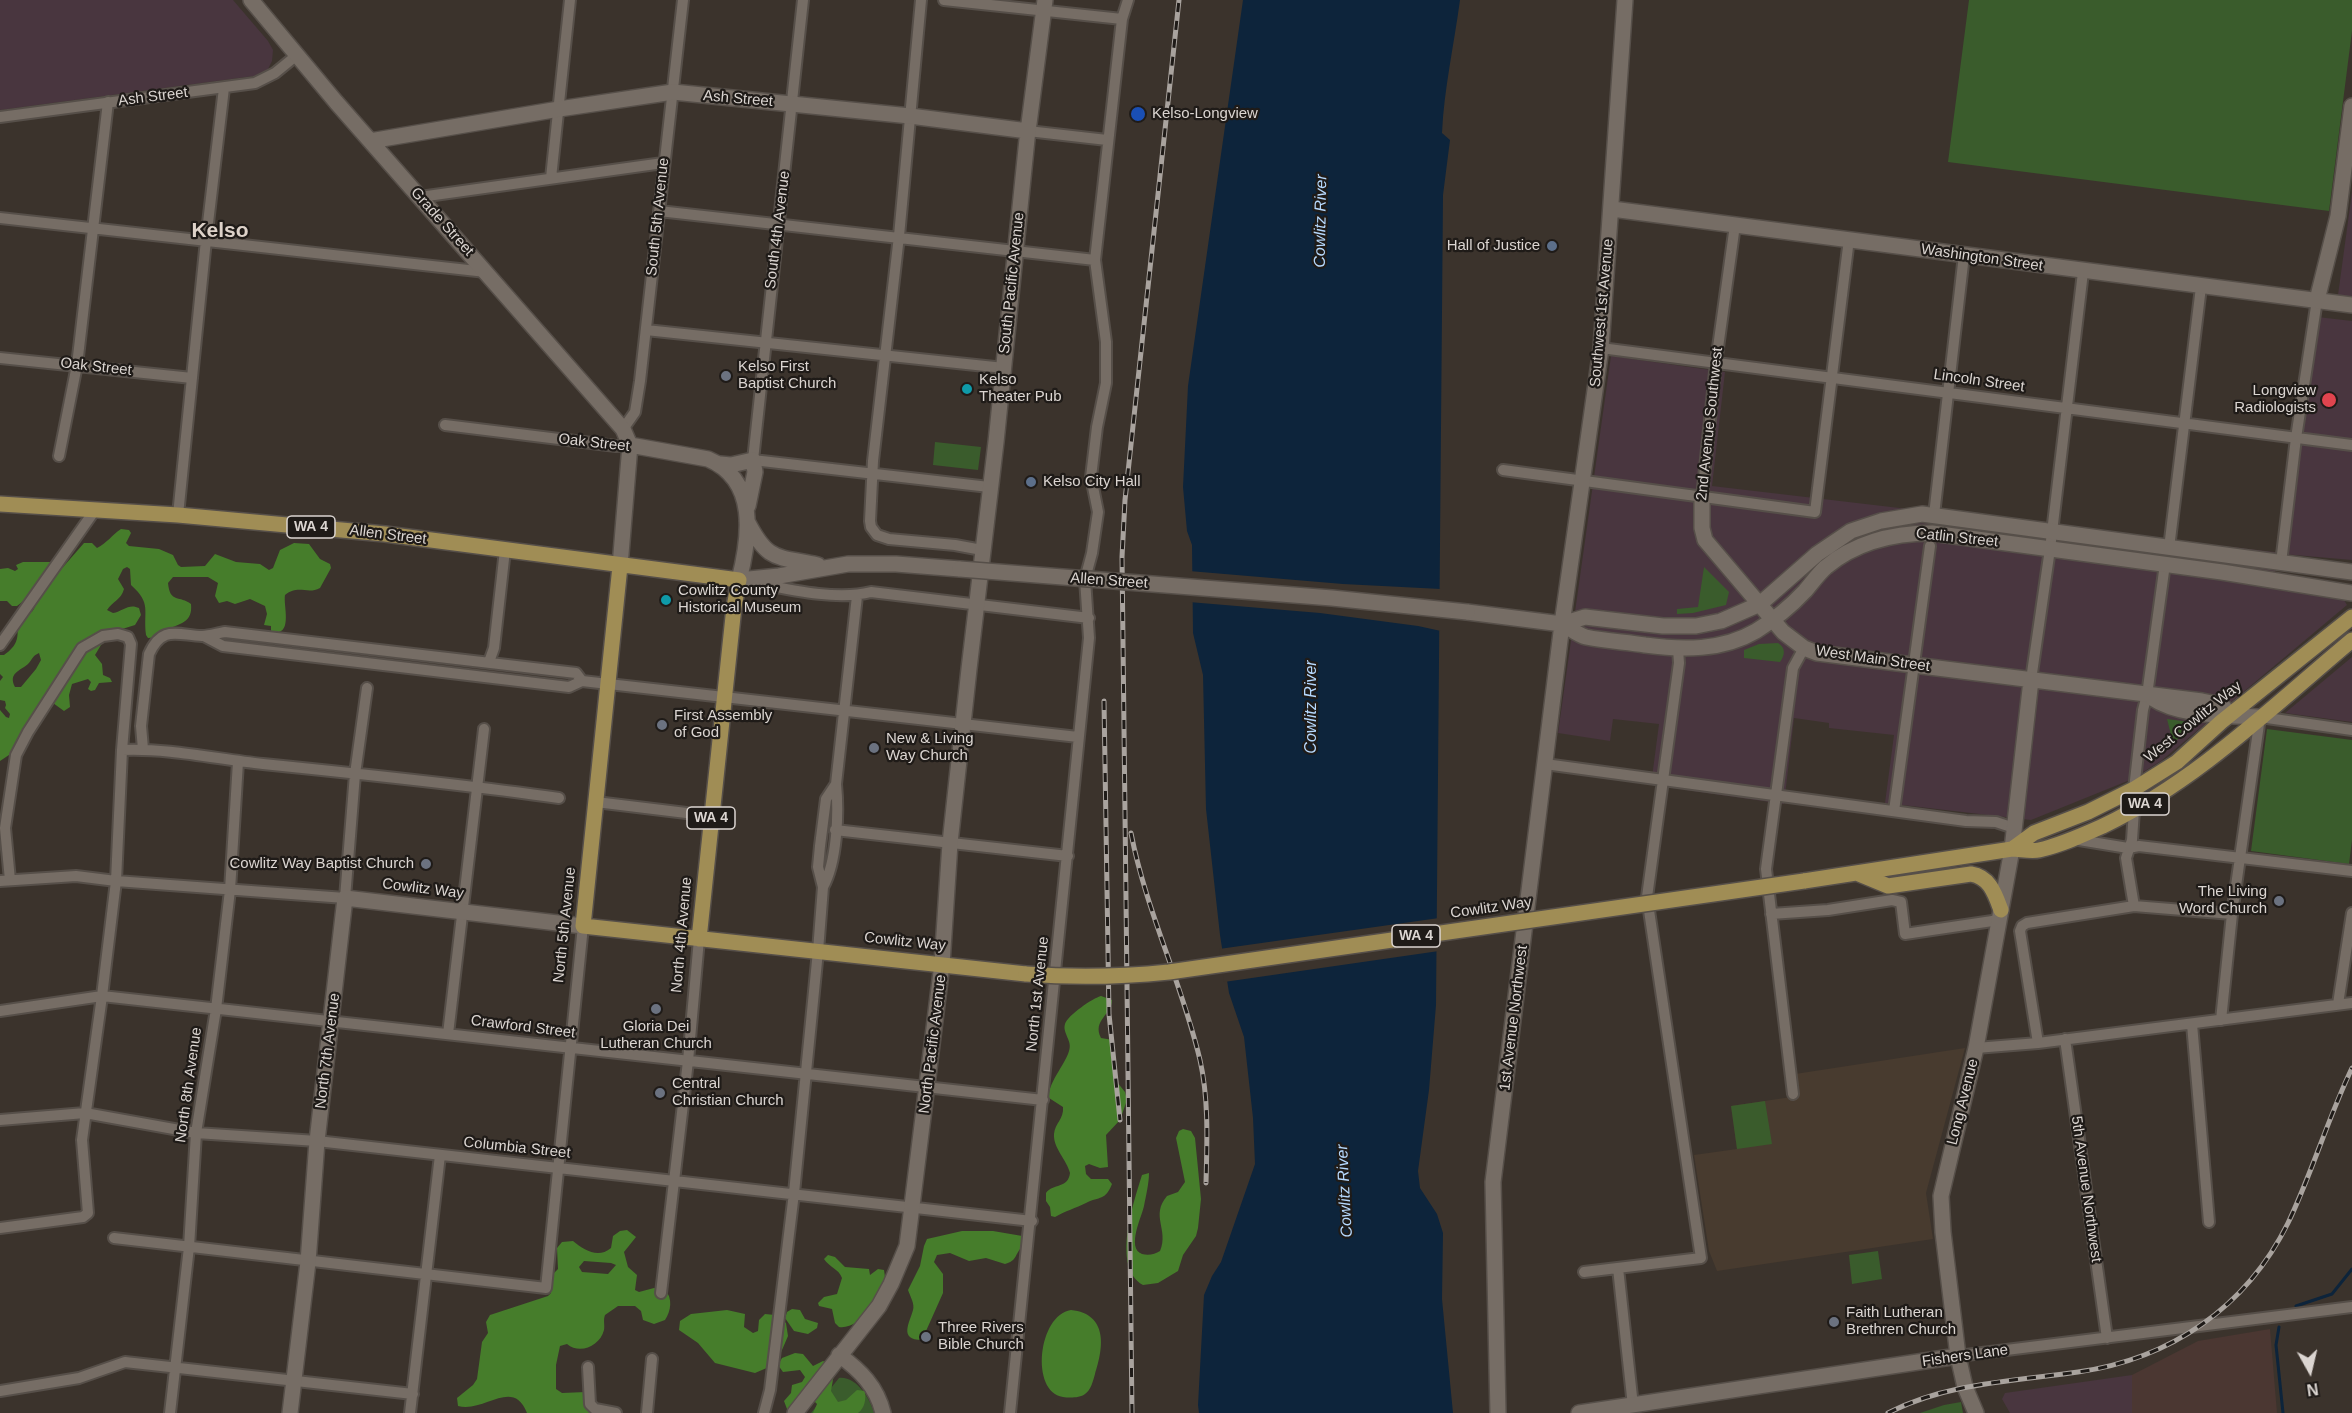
<!DOCTYPE html>
<style>
body{margin:0}
#map{position:relative;width:2352px;height:1413px;overflow:hidden;background:#3b332c;font-family:Helvetica,sans-serif}
canvas{display:block}
.north{position:absolute;left:2280px;top:1341px;width:60px;height:60px;-webkit-text-stroke:4px #1f1b18;paint-order:stroke;rotate:172deg;font-size:16px;font-weight:700;line-height:24px;text-align:center;color:#dbd5d1}
.north::after{content:'';display:block;margin:auto;width:21px;height:27px;background:#dbd5d1;clip-path:polygon(50% 0,100% 100%,50% 72%,0 100%)}
</style>
<div id="map">
<canvas width="2352" height="1413"></canvas>
<div class="north">N</div>
</div>
<script>
const ctx = document.querySelector('canvas').getContext('2d');
ctx.lineJoin = 'round';
function fillPath(path, color) { ctx.fillStyle = color; ctx.fill(path, 'evenodd'); }
function strokePath(path, color, width, dash) { ctx.strokeStyle = color; ctx.lineWidth = width; ctx.lineCap = dash ? 'butt' : 'round'; ctx.setLineDash(dash || []); ctx.stroke(path); }
function label(font, color, halo, rows, align = 'center') {
  ctx.font = font + ' Helvetica,sans-serif'; ctx.lineWidth = 4.5; ctx.setLineDash([]); ctx.textBaseline = 'middle'; ctx.strokeStyle = halo; ctx.fillStyle = color; for (const [text, x, y, turn = 0] of rows) {
    ctx.save(); ctx.translate(x, y); ctx.rotate((+turn || 0) * Math.PI / 180); ctx.textAlign = isNaN(turn) ? turn : align; if (halo) ctx.strokeText(text, 0, 0); ctx.fillText(text, 0, 0); ctx.restore();
  }
}
fillPath(new Path2D(`
 M0,0h233l35,41 5,9 -1,11 -4,8 -14,7 -254,34z
 M2352,192v105l-14,-2z
 M2309,316l43,5v239l-69,-6 -16,34 77,12 3,5 -186,156 -31,19 -99,40 -146,-17 9,-68 -65,-7v-5l-35,-5 -10,86 -133,-19 8,-61 -46,-5 -3,22 -52,-8 53,-377 114,16 -13,114 571,67z
 M2352,657v65l-67,-9z
 M2132,1375v38h-122l-8,-14 3,-6z`), '#49363f');
fillPath(new Path2D(`
 M2270,1329l7,84h-145v-38l66,-34z`), '#4b3732');
fillPath(new Path2D(`
 M1965,1048l-39,145 7,46 -216,32 -8,-20 -15,-96 43,-6 -6,-43 67,-10 -3,-22z`), '#483b2f');
fillPath(new Path2D(`
 M1969,0h383v31l-23,180 -381,-49z
 M935,442l46,5 -3,23 -45,-5z
 M1704,567l25,25 -3,13 -33,8 -16,1v-5l21,-2z
 M1778,643c8,5 7,12 2,19l-36,-4v-8l15,-6z
 M2167,719l31,4 -25,20z
 M2267,729l85,11v100l-3,24 -98,-13z
 M1765,1101l7,43 -35,5 -6,-43z
 M1878,1251l4,28 -30,5 -3,-29z
 M839,1378c17,-2 31,20 35,35h-63z
 M1961,1402l2,11h-43l24,-8z`), '#3a5c2c');
fillPath(new Path2D(`
 M121,529l8,1 2,3 -5,10 3,3 30,3 14,6 5,10 3,2 24,-1 10,-12 21,8 24,2 9,6 4,-2 7,-18 14,-7 15,1 11,15 10,5 1,4 -11,20c-13,7 -21,-4 -35,7 -2,11 9,42 -14,37v-6l-7,-1 3,-11 -2,-8 -15,-7 -15,5 -8,-3 -8,2 -4,-7 3,-13 -10,-6h-35l-5,6c2,21 12,12 23,21 2,19 -11,19 -25,26 -6,4 -10,8 -18,8l-2,-3c-3,-25 6,-31 -15,-50l-1,-16 -3,-2 -4,2 -5,10 6,10c-3,11 -11,12 -17,21l6,3c10,-2 16,-10 26,-5l2,7 -6,10 -16,5 -18,15 -6,10 7,9 1,11 7,3 2,4 -13,1 -4,7 -4,1 -3,-2 3,-7 -3,-3 -16,5 -3,11 1,12 -6,4 -11,-8h-4l-37,50 -12,8v-51l6,7 3,1 1,-4 -5,-6 1,-3 -1,-4 -5,-1v-19l3,-4 -3,-3v-19h4c13,-9 15,-17 13,-31 5,-8 16,-9 18,-18l-1,-4 -8,-3 -9,7h-5l-5,-5h-7v-32l8,-1 7,3 3,-2 -2,-4 7,-3h27l3,2 -3,18 34,-39h8l5,5c10,-5 15,-13 24,-19zM39,653l2,7 -5,9 -15,18h-6c-7,-14 5,-16 13,-23 5,-5 4,-8 11,-11z
 M1101,996l11,4c0,15 -20,20 -11,38l12,2v37l12,15 2,8 -7,20 -14,15 2,32 -8,1 -11,-4 -4,2 1,8 5,5h17l4,5c-7,17 -12,12 -26,19 -10,5 -21,8 -31,14l-4,-1 -1,-9 -4,-6v-8c7,-10 22,-4 24,-20 -3,-13 -17,-25 -16,-39 1,-11 10,-15 9,-27l-14,-9c-2,-14 16,-33 20,-47 4,-10 -7,-18 -4,-27 3,-9 28,-26 36,-28z
 M1183,1129l8,2 4,7 6,61 -3,29 -2,8 -13,19 -5,16 -20,12 -15,2c-32,-18 -9,-84 -1,-110l7,-2c0,10 -3,23 -5,33 -2,10 -18,42 -2,48 7,2 13,0 18,-3 9,-22 -10,-35 7,-55l11,-4 7,-10 -9,-44 3,-7z
 M627,1230l9,7 -12,15 4,15 9,8 -2,15 4,2 15,-4 11,2c8,8 6,21 0,30l-11,4 -11,-4 -2,-9 -6,-5h-17l-13,9c-2,5 0,10 -1,15 -4,16 -24,25 -37,14l-7,2 -4,19v24l6,4 24,-1 7,21h-66c-14,-36 -42,0 -69,-7l-1,-8 16,-13 4,-6 5,-37 6,-9 -2,-11 4,-7 58,-19 3,-3 -4,-13 11,-11 -1,-21 5,-6 11,-1c11,9 25,18 38,7l2,-12 7,-5zM584,1261l27,2 5,2 -8,9 -26,-2 -3,-5z
 M962,1231h31l41,7c-4,6 -8,5 -12,9 -8,8 -4,13 -17,17l-19,-6 -17,3 -19,-8 -13,2 -3,7 9,12v19l-21,47c-24,0 -12,-18 -9,-30 2,-6 -3,-14 -5,-20l12,-24 4,-20 3,-7z
 M828,1255l7,2 10,10 24,2 1,6 8,-6 6,1 1,7 4,3c-10,17 -28,50 -50,47l-4,-4 -3,-14 -13,-3 -1,-3 6,-6 13,-3 5,-16c-3,-9 -13,-11 -18,-19z
 M792,1309l8,1 5,9 13,4 -1,5 -9,6 -14,-3 -9,-13 2,-6z
 M727,1310l18,4 -1,13 9,6 5,-2 1,-11 6,-6 10,1 11,8 2,13 -9,21 -10,10 -14,6 -40,-10 -17,-20 -19,-13 1,-9 11,-7z
 M1071,1310c37,4 33,37 24,64 -2,7 -4,16 -10,20 -5,4 -16,4 -22,3 -33,-5 -25,-82 8,-87z
 M795,1353l8,1 10,12 10,-5 5,2 6,11 -3,17 7,11 8,-2 11,-10 8,1c1,8 0,17 -7,22h-45l4,-9 -4,-4 -24,10 -2,-1 -3,-8 7,-8 1,-8 10,-3 3,-5 -5,-7 -17,2 -5,-7 4,-7z`), '#467d2b');
fillPath(new Path2D(`
 M1243,0h217c-6,45 -16,89 -18,133l8,7 -7,55 -7,810 -7,85 -11,81 2,17 17,26 6,19 -1,66 11,114h-254l-1,-8 6,-110 8,-19 9,-14 34,-98 -2,-46 -9,-81 -15,-44 -9,-58 -14,-126 -3,-134 -10,-42 -1,-88 -5,-14 -4,-44 5,-101z`), '#0d243b');
fillPath(new Path2D(`
 M1189,571l154,13 98,5v42l-23,-5 -98,-13 -131,-11z
 M1439,918v33l-215,31 -5,-33z`), '#3b332c');
strokePath(new Path2D(`
 M2296,1306l36,-12 20,-25
 M2279,1327l-3,18 7,68`), '#0d243b', 3);
const street = new Path2D(`
 M803,0l-50,460 236,27
 M921,0l-22,236 -26,225 -3,60 1,6 6,8 12,4 66,6 27,5
 M944,0l178,19
 M0,117l255,-34 20,-10 22,-18
 M1028,131l79,9
 M551,178l19,-178
 M420,197l243,-34
 M659,211l436,49
 M0,218l486,54
 M646,330l358,38
 M1601,348l751,97
 M0,358l192,20
 M445,425l171,21 14,-1
 M623,429l12,-17 5,-31 43,-381
 M59,456l18,-91 31,-263
 M1503,470l312,42 34,-273
 M1702,497l14,-135 19,-137
 M178,515l28,-275 18,-152
 M1934,515l30,-260
 M2169,548l32,-261
 M2281,563l15,-125 21,-138
 M751,582c36,7 85,19 120,10l218,26
 M204,636l19,10 346,41 13,-6 496,56
 M0,645l95,-135
 M489,662l5,-14 11,-98
 M2031,680l19,-131 33,-277
 M143,749l-2,-23 8,-72c13,-29 28,-19 53,-18 7,0 16,-3 23,-4l351,41 6,8
 M122,750c47,-2 94,9 141,14 99,10 198,20 296,34
 M1545,764l421,57 30,1 18,6
 M2134,789l9,-79 4,-15 18,-131
 M596,802l115,14
 M1894,811l36,-265
 M835,830l233,26
 M2073,839l55,9 11,-2 213,25
 M0,881l76,-5 40,5 229,17 10,-124 12,-86
 M823,887c14,-25 16,-74 13,-103l21,-188
 M2134,906l-8,-48 6,-18 2,-30
 M1771,914l57,-4 64,-10 9,2 4,32 94,-14
 M2338,1004l14,-91
 M0,1011l102,-15 941,104
 M2221,1020l11,-106 28,-197 92,13
 M2192,1024l17,198
 M448,1034l36,-305
 M2065,1039l42,299
 M2038,1043l-18,-112 2,-5 5,-3 107,-17 98,8
 M1976,1048l62,-5 314,-40
 M1793,1094l-27,-225 27,-201 11,-20
 M0,1120l85,-7 111,20 121,8 715,80
 M0,1228l83,-11 5,-4 -6,-73 20,-144 14,-115 6,-131 9,-106 -3,-7 -10,-3 -15,2 -21,12 -54,84 -12,23 -11,73 5,52
 M114,1238l432,50 37,-362
 M1618,1268l15,138
 M1584,1272l117,-14 -54,-361 32,-234 -1,-14
 M661,1293l27,-232 11,-122
 M1958,1356l394,-49
 M588,1367l2,37 5,5 21,4
 M0,1391l79,-13 46,-16 288,32
 M170,1413l19,-166 7,-114 20,-124 14,-119 8,-128
 M410,1413l30,-258
 M647,1413l5,-54
 M764,1413l6,-23 24,-197 24,-242 5,-64 -5,-20 2,-21 6,-47 10,-15
 M1010,1413l79,-775 -4,-59 7,-26 6,-41 -7,-35 6,-50 9,-44v-41l-11,-82 27,-241 6,-19`);
const secondary = new Path2D(`
 M251,0l85,102 287,327 7,16 -10,121
 M370,141l189,-32 114,-17 237,24 118,15
 M1612,209l740,96
 M2317,300l21,-84 14,-110
 M630,445l78,14c50,21 42,78 31,121l40,-4 69,-12h48l64,5
 M720,464l11,1 22,-5 2,12 -7,34
 M1702,497v31l3,12 78,92 21,16 13,5 385,48 20,4 8,10
 M747,521c21,41 29,35 71,44
 M1467,612l95,12 23,-7 78,9h33l25,-5 39,-17 57,-50 34,-23 30,-10 41,-7 430,58
 M1562,624c8,4 16,11 24,13 19,4 40,5 59,8 37,5 77,6 111,-14 18,-11 35,-25 49,-40 7,-8 13,-17 21,-24 30,-25 68,-34 106,-34l290,39 130,21
 M2152,698c28,19 75,17 108,19
 M839,1355c21,15 38,32 44,58
 M290,1413l18,-151 9,-121 28,-243 238,28
 M795,1413l84,-107 12,-22 16,-38 35,-282 8,-121 19,-174 27,-227 31,-303 18,-139
 M1498,1413l-5,-231 69,-558 39,-276 24,-348
 M1579,1413l379,-57
 M1976,1413l-11,-26 -7,-31 -15,-124 -2,-36 35,-148 36,-199 19,-169`);
const primary = new Path2D(`
 M0,504l178,11 207,19 354,46 -5,27 -35,332
 M620,566l-37,360 443,48
 M2012,849l22,-16 54,-21 46,-23 43,-27 44,-40 131,-105
 M1859,874l29,12 83,-12c19,3 24,20 30,36
 M1804,881l208,-32c8,0 19,3 27,1 22,-5 44,-15 64,-24 94,-45 170,-120 249,-186`);
strokePath(street, '#564f49', 14);
strokePath(secondary, '#564f49', 18);
strokePath(primary, '#564f49', 18);
strokePath(street, '#766d65', 10);
strokePath(secondary, '#766d65', 15);
strokePath(primary, '#a08d55', 15);
const rail = new Path2D(`
 M1104,701l5,313 11,106
 M1131,833c15,78 51,150 69,227 9,40 7,82 6,123
 M1132,1413l-10,-856 3,-57 54,-500
 M1888,1413c58,-30 126,-32 190,-41 92,-13 168,-64 210,-149 24,-50 40,-105 64,-155`);
strokePath(rail, '#a9a39e', 5);
strokePath(rail, '#1f1b18', 3, [9]);
const secondaryBridge = new Path2D(`
 M960,569l372,29 135,14`);
const primaryBridge = new Path2D(`
 M1026,974c49,4 94,3 143,-2l635,-91`);
strokePath(secondaryBridge, '#564f49', 18, []);
strokePath(primaryBridge, '#564f49', 18, []);
strokePath(secondaryBridge, '#766d65', 15);
strokePath(primaryBridge, '#a08d55', 15);
for (const [x, y, r, color] of [
 [1138,114,8,"#1a4fb4"],
 [1552,246,6,"#5c6f8a"],
 [726,376,6,"#6b7280"],
 [967,389,6,"#0f9aa8"],
 [2329,400,8,"#e0444e"],
 [1031,482,6,"#5c6f8a"],
 [666,600,6,"#0f9aa8"],
 [662,725,6,"#6b7280"],
 [874,748,6,"#6b7280"],
 [426,864,6,"#6b7280"],
 [2279,901,6,"#6b7280"],
 [656,1009,6,"#6b7280"],
 [660,1093,6,"#6b7280"],
 [1834,1322,6,"#6b7280"],
 [926,1337,6,"#6b7280"]
]) { const dot = new Path2D(); dot.arc(x, y, r, 0, 2 * Math.PI); ctx.fillStyle = color; ctx.fill(dot); strokePath(dot, '#1f1b18', 2); }
for (const [x, y, w] of [
 [311,527,48],
 [2145,804,48],
 [711,818,48],
 [1416,936,48]
]) { const box = new Path2D(); box.roundRect(x - w / 2, y - 11, w, 22, 4.5); ctx.fillStyle = '#1f1b18'; ctx.fill(box); strokePath(box, '#dbd5d1', 1.5); }
label('bold 14px', '#dbd5d1', null, [
 ["WA 4",311,527],
 ["WA 4",2145,804],
 ["WA 4",711,818],
 ["WA 4",1416,936]
]);
label('15px', '#dbd5d1', '#1f1b18', [
 ["Ash Street",153,97,-7],
 ["Ash Street",738,99,5],
 ["South 5th Avenue",658,217,-84],
 ["Grade Street",442,222,48],
 ["South 4th Avenue",778,230,-83],
 ["Washington Street",1982,258,8],
 ["South Pacific Avenue",1012,283,-84],
 ["Southwest 1st Avenue",1602,313,-85],
 ["Oak Street",96,367,6],
 ["Lincoln Street",1979,381,8],
 ["2nd Avenue Southwest",1710,424,-84],
 ["Oak Street",594,443,6],
 ["Allen Street",388,535,7],
 ["Catlin Street",1957,538,6],
 ["Allen Street",1109,581,4],
 ["West Main Street",1873,659,8],
 ["West Cowlitz Way",2193,722,-39],
 ["Cowlitz Way",423,889,7],
 ["Cowlitz Way",1491,908,-8],
 ["North 5th Avenue",565,925,-84],
 ["North 4th Avenue",682,935,-85],
 ["Cowlitz Way",905,942,6],
 ["North 1st Avenue",1038,994,-84],
 ["1st Avenue Northwest",1514,1018,-83],
 ["Crawford Street",523,1027,7],
 ["North Pacific Avenue",933,1044,-83],
 ["North 7th Avenue",328,1051,-83],
 ["North 8th Avenue",189,1085,-82],
 ["Long Avenue",1963,1102,-76],
 ["Columbia Street",517,1148,6],
 ["5th Avenue Northwest",2086,1189,82],
 ["Fishers Lane",1965,1356,-8]
]);
label('15px', '#dbd5d1', '#1f1b18', [
 ["Kelso-Longview",1152,114],
 ["Hall of Justice",1540,246,"right"],
 ["Kelso First",738,367],
 ["Baptist Church",738,384],
 ["Kelso",979,380],
 ["Theater Pub",979,397],
 ["Longview",2316,391,"right"],
 ["Radiologists",2316,408,"right"],
 ["Kelso City Hall",1043,482],
 ["Cowlitz County",678,591],
 ["Historical Museum",678,608],
 ["First Assembly",674,716],
 ["of God",674,733],
 ["New & Living",886,739],
 ["Way Church",886,756],
 ["Cowlitz Way Baptist Church",414,864,"right"],
 ["The Living",2267,892,"right"],
 ["Word Church",2267,909,"right"],
 ["Gloria Dei",656,1027,"center"],
 ["Lutheran Church",656,1044,"center"],
 ["Central",672,1084],
 ["Christian Church",672,1101],
 ["Faith Lutheran",1846,1313],
 ["Brethren Church",1846,1330],
 ["Three Rivers",938,1328],
 ["Bible Church",938,1345]
], 'left');
label('italic 16px', '#b6d9fe', '#1f1b18', [
 ["Cowlitz River",1321,221,-89],
 ["Cowlitz River",1312,707,-90],
 ["Cowlitz River",1345,1191,-93]
]);
label('bold 21px', '#ddd2c9', '#1f1b18', [
 ["Kelso",220,231]
]);
</script>
